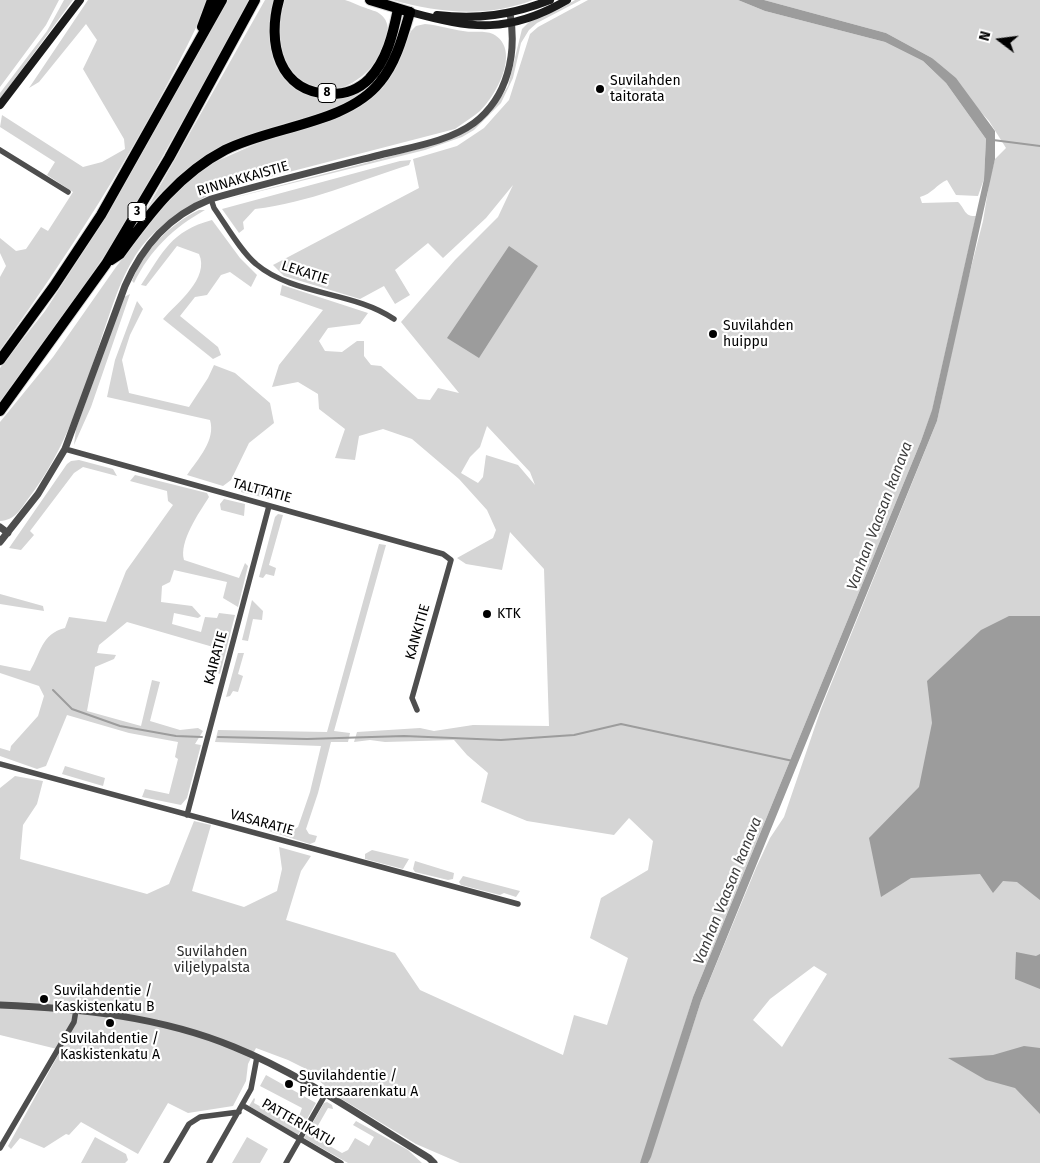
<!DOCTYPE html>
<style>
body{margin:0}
#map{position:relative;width:1040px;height:1163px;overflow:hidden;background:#fff;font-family:"Fira Sans",sans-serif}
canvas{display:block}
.north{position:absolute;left:975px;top:15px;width:50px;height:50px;-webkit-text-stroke:4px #fff;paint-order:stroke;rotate:285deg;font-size:14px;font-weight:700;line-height:20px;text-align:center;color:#000}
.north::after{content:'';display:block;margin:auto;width:18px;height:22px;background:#000;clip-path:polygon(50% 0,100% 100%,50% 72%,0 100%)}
</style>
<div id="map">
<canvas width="1040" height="1163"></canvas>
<div class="north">N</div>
</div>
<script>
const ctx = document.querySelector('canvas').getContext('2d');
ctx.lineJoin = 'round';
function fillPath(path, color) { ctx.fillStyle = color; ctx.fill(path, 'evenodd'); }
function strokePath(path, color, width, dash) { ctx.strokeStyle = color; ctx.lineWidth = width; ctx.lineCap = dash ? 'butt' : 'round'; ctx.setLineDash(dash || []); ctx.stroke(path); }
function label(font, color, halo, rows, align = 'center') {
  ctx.font = font + ' "Fira Sans",sans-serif'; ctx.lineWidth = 4.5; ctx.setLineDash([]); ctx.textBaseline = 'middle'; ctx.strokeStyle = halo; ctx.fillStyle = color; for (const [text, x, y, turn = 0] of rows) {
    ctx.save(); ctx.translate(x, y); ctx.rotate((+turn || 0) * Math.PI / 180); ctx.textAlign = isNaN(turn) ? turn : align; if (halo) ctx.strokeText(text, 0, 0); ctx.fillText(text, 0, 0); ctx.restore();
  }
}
fillPath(new Path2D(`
 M0,0h59l-13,25 -46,62z
 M64,0h9l-73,99v-6l47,-62z
 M88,0h121c-57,124 -130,240 -209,350v-73l6,-11 -6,-13v-15l16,13 10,-2 15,-22 7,4 25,-39 -26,-17 8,-13 -55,-35 2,-12 81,52 19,-5 23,-13 -1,-10 -41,-70 14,-29 -11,-16 -47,58 -10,6z
 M228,0h23l-134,237 -57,84h-3l-2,8 -55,73v-34l45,-57 55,-85z
 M265,0h10c-2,21 -9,48 2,68 17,30 56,41 85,20 5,-3 12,-7 15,-11 9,-15 14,-34 21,-49l4,-1c-7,19 -14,45 -29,58 -27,24 -60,30 -94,40 -43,13 -111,50 -135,89z
 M284,0c19,0 42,0 61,0 7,2 14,6 21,8 4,2 11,3 14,6 32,22 -39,114 -87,58 -18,-20 -16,-48 -9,-72z
 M392,0h141c-47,18 -93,13 -141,0z
 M575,0h6l-44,23 -8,7 -8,13 -8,35 -12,25 -27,27 -12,7 -37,13 -204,51 205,-54 41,-16 24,-19 17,-26 14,-57 10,-10 26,-9z
 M588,0h150l27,11 120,31 38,19 23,22 40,56 -2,40 -6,17 -22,-1 -9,-15c-10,4 -15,14 -27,17l2,6 36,-1c7,6 6,15 18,14l-44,195 -11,30 -228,556 -48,157 -5,9h-180l-44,-19 -81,-49 -29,-26 -18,-9 -32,-12 -8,16 -2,17 -13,25 -45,7 -20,-10 -30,51 -57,-32 -12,13 -3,-1 -22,14 -24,-10 -9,11 -3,-3 53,-96 -61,-15v-247l15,-12 28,5 -6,23 -14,21 -3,34 127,35 22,-10 25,-63 17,4 -19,66 52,16 33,-16 5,-22 -3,-22 32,9 -10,15 -15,49 109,33 25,37 143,65 11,-40 33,10 21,-67 -38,-20 11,-40 47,-28 5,-29 -24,-23 -15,17 -87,-14 -46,-19 7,-29 -21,-18 -13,-15 -69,2 -15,-2 -16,2 3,-10 63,-4 14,3 39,-6 76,1 -5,-157 -34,-37 -8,38 -36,-6 -9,-6 36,-20 3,-8 -9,-20 -28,-31 -47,-40 -29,-10 -24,7 -4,24 -20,-2 10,-29 -26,-20 -1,-15 -20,-12 -26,5 7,-22 44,-55 -43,-15 2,-10 86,28 -8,11 -32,4 -9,13 6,10 17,1 15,-11h7v15l7,9 10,1 37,33 12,1 8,-12 21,5 -58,-71 54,-62 43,-43 15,-32 -27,33 -43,40 -15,-15 -33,27 15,25 -15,9 -11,-18 -24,13 -76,-23 -11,-11 146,-77 -6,-29 44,-13 27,-18 25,-28 21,-66 8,-7zM487,426l43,46 5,13 -17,-20 -32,-10 -3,22 -5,6 -17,-10 9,-16 10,-10z
 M764,0h276v1163h-392l53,-162 55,-133 14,-30 14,-21 37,-108 116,-288 27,-126 19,-74 7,-43 5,-19 11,-11 -17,-27 -57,-63 -46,-25zM814,966l13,8 -45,73 -29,-27 17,-21z
 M425,24c13,1 25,5 38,7 10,2 21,-1 30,3 29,15 3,62 -13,77 -7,6 -17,12 -25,18l-251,65 3,2c-28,16 -54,32 -72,60 -15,24 -23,51 -32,77 -19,58 -37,117 -75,166 -8,11 -13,21 -28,22v-99l53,-65 63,-90 51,-67 41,-35 68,-30 77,-27 22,-14 16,-19 20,-44 5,-5z
 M411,160l-2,5c-51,16 -101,38 -154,44l-12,13 1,7 -5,4 -17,-24 178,-48z
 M199,210h6c-32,18 -55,40 -71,73l-2,-2c12,-31 38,-57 67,-71z
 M212,220l28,38 17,17 -6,12 -21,-15 -9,3 -14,20 -12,2 -15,19 38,31 3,8 -8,4 -50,-40c14,-16 47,-41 36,-65l-22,-8 -31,40 -5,-1c22,-33 30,-54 71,-65z
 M130,294l-39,113 -17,38 2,-16 48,-132z
 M137,301l6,8 -13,26 -8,25 7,33 60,14 19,-29 6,-13 21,8 35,30 4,20 -25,20 -18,37 -8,6 -36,-11c11,-16 29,-35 23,-55l-103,-23 8,-37z
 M79,460l34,9 4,7 -34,-9 -9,6 -44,58 4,4 -13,15 -12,-2 58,-84 4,-3z
 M135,475l72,18 2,4c-10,16 -30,44 -25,63l55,18 6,-15 3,3 -10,41 -15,-9 4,-16 -53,-12 -4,12 -8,4 -1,16 31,4 9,10 -3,2 -24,-5 -2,11 29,8 4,-15 12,1 2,-5 16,2 -15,59 -5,-2 5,-23 -93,-27 -28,23 -2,8 19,2 -2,4 -19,8 -8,44 54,15 11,-46 8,2 -10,39 30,9 18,-2 5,3 -8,13 6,1 -14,53 -6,7 -39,-8 3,-8 24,5 9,-35 -3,-2 3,-15 -49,-9 -62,-18 -21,51 -9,3 -37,-13v-8l10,3 1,-5 27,-30 6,-20 -5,-10 -39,-13v-8l30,6c11,-18 11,-37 35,-43l4,-11 37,5 20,-51 47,-66 -5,-4 -1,-10 -37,-10z
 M243,482l36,9 1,-2 3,2 -6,9h-3l-33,-8z
 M224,499l21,5 -1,12 -23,-6 -1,-6z
 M278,514l5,1 -14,50 7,3 -2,8 -8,-2 -3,4 -4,-1 16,-60z
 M379,544l7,1 -52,186 16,2 -2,9h-17l-13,51 -12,36 3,5 8,2 -2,6 -5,2 -54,-17 2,-8 37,10 3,-2 12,-35 11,-46 -106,-4 3,-12 109,2z
 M0,594l43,12 1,5 -44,-7z
 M252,600l11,11 -1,9 -9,-1 -5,22 -6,-1z
 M238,653h6l-6,21 5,2 -5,16 -5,-1 -3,5 -4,1z
 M65,766l40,12 -2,8 -41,-12z
 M372,850l37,9 -6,10 -38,-10v-5z
 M415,861l39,12 -1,6 -5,1 -33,-8 -2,-3z
 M463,876l57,15 -4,6 -12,-4 -4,2 -39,-10 -2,-3z
 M266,1075l50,28 -18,32 -49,-29 5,-8 1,1 -1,4 39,21 3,-6 2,1 4,-11 -42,-22z
 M327,1102l5,3 1,4 -5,-1 -16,28 30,17 6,-3 7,-12 14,8 5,-9 -21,-12 3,-4 52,29 14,13h-74l-44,-25 20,-35z
 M95,1137l31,17 2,6 -3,3h-44z
 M247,1137l21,12 -8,14h-28z`), '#d5d5d5');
fillPath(new Path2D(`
 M738,0h26l122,33 46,25 24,20 39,53v28l-58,262 -236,580 -50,156 -3,6h-8l53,-166 228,-556 11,-31 52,-231 2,-40 -40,-56 -23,-22 -38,-19 -120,-31z
 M509,246l29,20 -59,92 -32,-20z
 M1009,616h31v284l-23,-18 -14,-1 -10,12 -13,-19 -69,4 -30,19 -12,-59 50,-51 13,-64 -5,-42 54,-51z
 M1016,952l20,4 4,-2v35l-25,-10z
 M1024,1046l16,2v66l-25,-26 -29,-8 -38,-22 45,-3z`), '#9c9c9c');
strokePath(new Path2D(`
 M993,140l47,6
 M53,690l19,19 48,17 56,10 26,1
 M218,737l89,2 97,-3 97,4 73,-5 47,-11 172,37`), '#9c9c9c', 2);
const trunk = new Path2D(`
 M370,0l40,12`);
const motorway = new Path2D(`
 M279,0c-12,42 -1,93 52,94 14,0 28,-5 38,-15 18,-19 24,-45 29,-70
 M202,27l10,-27
 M111,260l9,-6c30,-41 59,-80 105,-104 47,-24 122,-26 155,-68 16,-19 23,-46 30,-70
 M0,360l54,-74 47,-71 121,-215
 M0,411l106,-147 63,-106 86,-158`);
strokePath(trunk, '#dbdbdb', 12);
strokePath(motorway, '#dbdbdb', 12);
strokePath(new Path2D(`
 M0,150l68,42
 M211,199l3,9c12,17 27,44 42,56 38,32 97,27 138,55
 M65,449l378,105 8,6 -39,138 5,12
 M0,764l518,140
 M187,815l82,-309
 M242,1105l99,58
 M0,1148l74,-126 2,-12
 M166,1163l23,-39 11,-7 39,-5
 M209,1163l42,-74 6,-32
 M286,1163l39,-68`), '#4e4e4e', 5.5);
strokePath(new Path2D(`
 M0,527l8,6
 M0,542l38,-48 27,-45 60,-163c18,-41 44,-70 86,-87 56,-16 113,-30 169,-44 31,-8 68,-13 94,-32 34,-26 43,-69 36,-110
 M0,1005c78,3 162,12 234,42 69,28 132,73 195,111l5,5`), '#4e4e4e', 7);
strokePath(new Path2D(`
 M410,12c62,17 99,22 157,-12
 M437,15c40,5 75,0 113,-15
 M0,105l80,-105`), '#1b1b1b', 8);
strokePath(trunk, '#000', 10);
strokePath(motorway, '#000', 10);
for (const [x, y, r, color] of [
 [600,89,5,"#000"],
 [713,334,5,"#000"],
 [487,614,5,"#000"],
 [44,999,5,"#000"],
 [110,1023,5,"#000"],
 [289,1084,5,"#000"]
]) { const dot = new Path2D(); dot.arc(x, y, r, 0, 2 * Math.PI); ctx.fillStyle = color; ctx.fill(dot); strokePath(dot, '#fff', 2); }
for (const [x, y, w] of [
 [327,93,18],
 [137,212,18]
]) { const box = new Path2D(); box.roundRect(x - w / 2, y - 9.5, w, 19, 4); ctx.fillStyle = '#fff'; ctx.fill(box); strokePath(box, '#000', 1); }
label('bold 12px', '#000', null, [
 ["8",327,93],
 ["3",137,212]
]);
label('14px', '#000', '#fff', [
 ["Suvilahden",610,81],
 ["taitorata",610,97],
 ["Suvilahden",723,326],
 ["huippu",723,342],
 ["KTK",497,614],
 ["Suvilahdentie /",54,991],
 ["Kaskistenkatu B",54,1007],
 ["Suvilahdentie /",110,1039,"center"],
 ["Kaskistenkatu A",110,1055,"center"],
 ["Suvilahdentie /",299,1076],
 ["Pietarsaarenkatu A",299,1092]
], 'left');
label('14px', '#000', '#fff', [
 ["RINNAKKAISTIE",243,179,-16],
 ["LEKATIE",305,273,18],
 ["TALTTATIE",262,491,15],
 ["KANKITIE",418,632,-74],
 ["KAIRATIE",216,658,-75],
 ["VASARATIE",262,823,15],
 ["PATTERIKATU",298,1123,30]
]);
label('14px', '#2c2c2c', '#fff', [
 ["Suvilahden",212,952],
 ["viljelypalsta",212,968]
]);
label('italic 15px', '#3d3d3d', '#fff', [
 ["Vanhan Vaasan kanava",880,516,-69],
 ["Vanhan Vaasan kanava",728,891,-68]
]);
</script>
